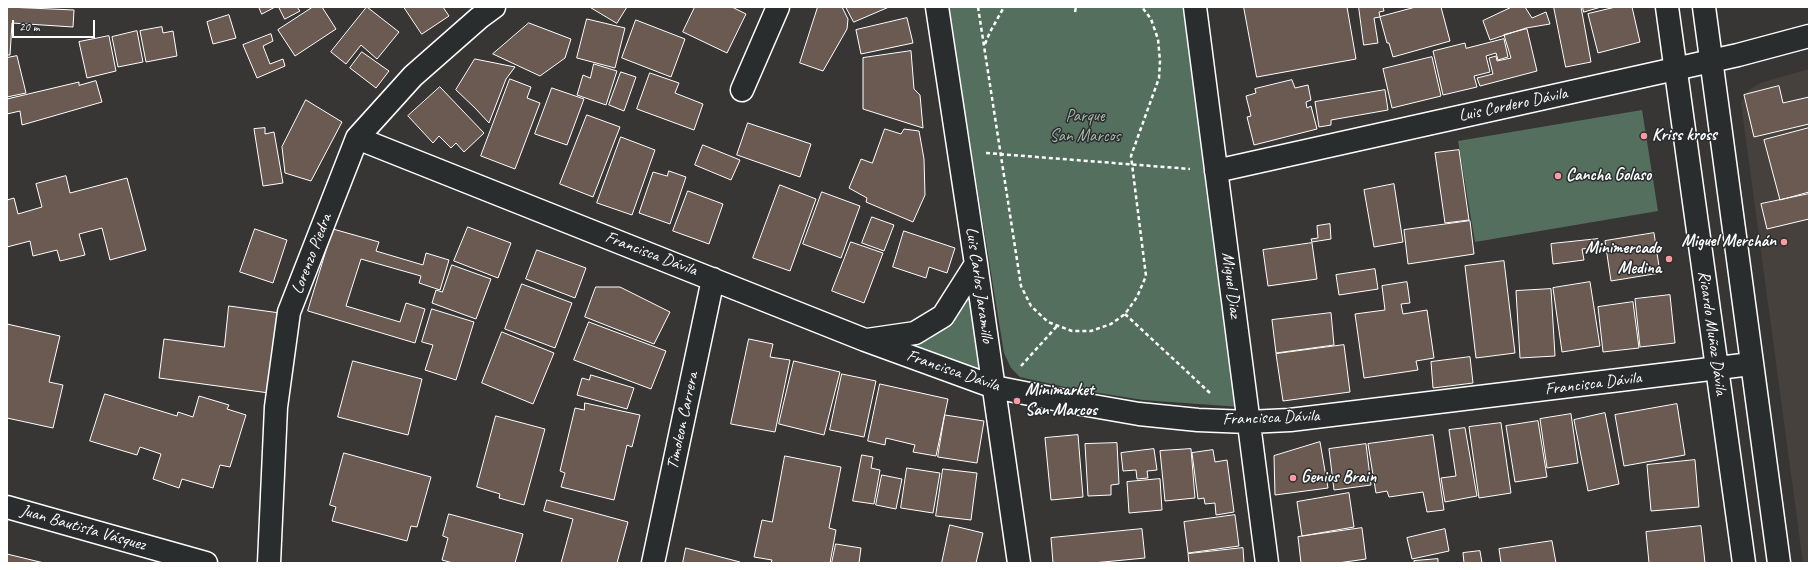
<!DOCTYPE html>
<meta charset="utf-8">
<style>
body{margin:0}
#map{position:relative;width:1816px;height:570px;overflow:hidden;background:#373635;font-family:Caveat,sans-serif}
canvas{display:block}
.frame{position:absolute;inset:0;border:8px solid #fff;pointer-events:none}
.scale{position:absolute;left:12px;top:20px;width:83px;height:18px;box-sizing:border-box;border:2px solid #fff;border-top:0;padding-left:5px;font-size:12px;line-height:14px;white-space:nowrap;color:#fff;-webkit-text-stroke:3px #2a2d2e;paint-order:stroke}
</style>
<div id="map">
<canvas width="1816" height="570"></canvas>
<div class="frame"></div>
<div class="scale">20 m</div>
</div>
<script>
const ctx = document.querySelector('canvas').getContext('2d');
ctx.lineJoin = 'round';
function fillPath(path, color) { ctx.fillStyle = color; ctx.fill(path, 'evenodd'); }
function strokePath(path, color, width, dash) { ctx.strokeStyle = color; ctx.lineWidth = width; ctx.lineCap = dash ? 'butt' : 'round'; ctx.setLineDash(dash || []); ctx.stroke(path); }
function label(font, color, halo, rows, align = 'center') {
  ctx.font = font + ' Caveat,sans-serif'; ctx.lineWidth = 3; ctx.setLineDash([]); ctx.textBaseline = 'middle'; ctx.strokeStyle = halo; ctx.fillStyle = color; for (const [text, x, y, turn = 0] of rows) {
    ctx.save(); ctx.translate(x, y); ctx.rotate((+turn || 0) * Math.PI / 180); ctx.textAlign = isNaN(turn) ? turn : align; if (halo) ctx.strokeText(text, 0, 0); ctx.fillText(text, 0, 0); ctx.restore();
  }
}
fillPath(new Path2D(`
 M1809,69v494h-6l-62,-460 8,-13 11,-7z`), '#46413d');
fillPath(new Path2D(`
 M948,7h239l53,400 -97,-7 -69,-11 -54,-12 -9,-9 -7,-15z
 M1642,110l16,101 -183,31 -17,-101z
 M972,284l12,91 -88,-30z`), '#546f5e');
const building = new Path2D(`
 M7,7l67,3 -1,17 -61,-4 -2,32h-3z
 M259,7h16l-13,7z
 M279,7h18l3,4 -15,8z
 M313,7h9l14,22 -41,27 -17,-26z
 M367,7l32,25 -22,27 -16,-14 -15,19 -15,-12z
 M404,7h39l6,9 -27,18z
 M590,7h37l-10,16z
 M695,7h37l14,7 -19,39 -44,-21z
 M818,7h24l6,12 -1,10 -24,42 -23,-8z
 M846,7h43l-35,15z
 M1244,7h103l9,52 -99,18z
 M1359,7h24l1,4 -5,1 1,5 -6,1 4,25 -14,2z
 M1416,7h25l9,34 -57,16 -4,-14h-2l-7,-26z
 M1512,7h13l7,11 14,-6 4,12 -24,4 -36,12 -7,-19z
 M1554,7h27l10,55 -25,5z
 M1583,7h18l-17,5z
 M1616,7h16l8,35 -42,11 -10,-39z
 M229,15l7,23 -23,6 -6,-22z
 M907,18l6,25 -52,11 -5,-24z
 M587,19l38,9 -10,40 -38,-10z
 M636,20l49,19 -14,38 -49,-19z
 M529,23l42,16 -6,19 -25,18 -47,-22z
 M162,27l1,6 10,-2 4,25 -31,6 -6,-31z
 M1527,29l10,42 -57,15 -3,-8 16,-4 -4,-16 7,-2 1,5 14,-3 -7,-23z
 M137,31l6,31 -25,5 -6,-30z
 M271,34l2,7 -10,5 7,18 13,-5 2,7 -28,12 -14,-33z
 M109,36l7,35 -29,7 -8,-36z
 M1504,39l4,18 -10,3 -2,-7 -10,3 4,16 -16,4 3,11 -34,8 -10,-44 32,-8 1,5z
 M911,51l3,38 6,6 3,33 -60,-19v-51z
 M362,52l27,19 -13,17 -26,-20z
 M17,56l9,37 -19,4v-39z
 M1432,57l9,39 -49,12 -9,-39z
 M475,59l40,8 -9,12 -17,44 -14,-15 -19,-18z
 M594,64l23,7 -11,34 -29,-10 6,-20 7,3z
 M621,72l15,5 -12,34 -15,-6z
 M650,73l29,10 -4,10 28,11 -9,26 -57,-21z
 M510,79l21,8 -4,11 13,5 -25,66 -34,-13z
 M1292,80l3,8 13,-3 3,15 -5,2 1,6 4,-2 6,23 -63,16 -7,-28 4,-1 -5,-20 10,-3 -1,-4z
 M96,81l6,21 -80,23 -2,-14 -13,3v-15l72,-17v3z
 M1779,86l4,17 26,-6v27l-55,13 -10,-42z
 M440,87l44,46 -20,19 -8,-9 -5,5 -12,-12 -6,7 -25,-27z
 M552,88l32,11 -17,46 -32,-11z
 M1385,90l3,20 -57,10v5l-12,2 -4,-25z
 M306,100l36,22 -31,59 -26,-8 -3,-26z
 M587,115l33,12 -27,70 -33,-13z
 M748,123l63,21 -11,33 -63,-22z
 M265,128v6l9,-2 9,51 -20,3 -9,-57z
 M1809,128v64l-29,8 -16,-60z
 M885,129l16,5 3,-5 15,2 5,28 1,36 -12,27 -47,-20 1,-4 -18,-10 12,-29 11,4z
 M621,137l34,13 -23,65 -35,-12z
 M703,145l37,15 -9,20 -36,-15z
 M1459,150l10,70 -24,3 -10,-70z
 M669,171l17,6 -16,47 -31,-11 14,-41 14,4z
 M66,176l4,17 57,-15 19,72 -36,10 -8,-32 -23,6 6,21 -25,6 -3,-11 -24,6 -3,-15 -23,6v-47l7,-2 4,16 24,-7 -6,-23z
 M1394,184l9,58 -29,5 -10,-57z
 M780,185l36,14 -26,72 -37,-13z
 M688,191l35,13 -14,40 -36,-13z
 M822,192l38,14 -19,52 -38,-14z
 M1809,194v25l-42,10 -6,-25z
 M872,217l22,8 -10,26 -22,-8z
 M1470,221l4,33 -66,10 -4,-34z
 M1330,224l1,15 -19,3 -1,-3 7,-1 -1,-12z
 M468,227l43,16 -13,35 -44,-17z
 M255,229l32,11 -14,43 -33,-11z
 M333,229l46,13 -3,9 47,14 3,-12 23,7 -9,30 -21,-7 2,-7 -60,-17 -15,47 54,16 6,-19 19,6 -10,34 -107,-32z
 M904,231l51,17 -8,25 -18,-6 -3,11 -33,-11z
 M1654,233l6,40 -49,8 -6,-40z
 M1598,239l1,8 -17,2 2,11 -31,4 -2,-20z
 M851,242l32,11 -19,50 -32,-12z
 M1312,243l5,36 -49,7 -5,-36z
 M537,250l49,18 -11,30 -49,-19z
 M1504,261l11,92 -39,5 -11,-92z
 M452,265l39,14 -15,40 -44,-16 4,-13 6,2z
 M1375,269l3,20 -39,6 -3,-20z
 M1407,282l3,21 -9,1 2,10 24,-4 7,48 -18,3 2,9 -54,8 -9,-64 30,-4 -3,-24z
 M1590,282l10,64 -38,6 -9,-64z
 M522,284l50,19 -17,45 -50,-19z
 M596,287h24l50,25 -16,32 -69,-27z
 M1551,289l4,67 -35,2 -4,-67z
 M1670,295l5,48 -35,4 -5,-48z
 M1633,302l6,46 -36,4 -5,-45z
 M229,306l51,7 -11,80 -110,-15 5,-39 60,8z
 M432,309l42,13 -18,58 -31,-10 8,-25 -11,-3z
 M1331,313l3,32 -58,8 -4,-33z
 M589,322l77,29 -15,38 -77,-29z
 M7,324l53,12 -11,46 14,3 -10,43 -46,-10z
 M502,332l52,21 -21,51 -51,-21z
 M749,339l24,5 -3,13 20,3 -15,72 -44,-8z
 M1344,345l6,47 -67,9 -7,-47z
 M1470,357l3,26 -40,5 -2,-26z
 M353,361l69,18 -14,56 -70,-18z
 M794,361l46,11 -16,63 -45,-11z
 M842,374l34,7 -12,56 -34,-7z
 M591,375l43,13 -7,21 -50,-14 5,-17 7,2z
 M880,384l68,15 -12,57 -23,-4 2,-7 -29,-7 -1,7 -17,-4z
 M105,394l72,22 1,-4 15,5 6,-21 30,9 -2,4 19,6 -16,52 -10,-2 -7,23 -31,-9 -3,9 -26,-9 8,-25 -21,-7 -3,8 -47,-14z
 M585,403l55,12 -8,32 -5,-2 -13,55 -53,-13 4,-14 -5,-2 15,-63 9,2z
 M1677,404l8,51 -61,11 -9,-51z
 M1605,413l14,71 -31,7 -14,-71z
 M1571,414l7,49 -31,5 -7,-49z
 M945,415l39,6 -7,42 -39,-6z
 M496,416l49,13 -21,76 -25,-7 1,-4 -23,-7z
 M1538,421l9,56 -32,5 -9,-56z
 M1501,423l10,70 -32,5 -10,-71z
 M1465,428l12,68 -32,6 -4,-24 15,-2 -7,-46z
 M1078,435l5,62 -32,3 -6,-62z
 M1433,435l11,75 -17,2 -4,-20 -34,5 -2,-6 -11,2 -8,-49z
 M1320,442l8,46 -53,7 -1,-39z
 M1117,443l2,41 -8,1v10l-23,1 -3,-52z
 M1366,444l5,41 -37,5 -5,-41z
 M1154,449l3,21 -10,1 1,7 -11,1 -1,-9 -13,1 -2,-18z
 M1191,449l4,49 -30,3 -5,-50z
 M1213,450l2,12 12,-2 7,52 -18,3 -1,-12 -10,1 -1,-6 -6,1 -6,-46z
 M344,453l87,24 -14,50 -6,-1 -4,15 -75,-20 4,-14 -6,-2z
 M862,455l11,2 -2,11 9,2 -6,34 -21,-3z
 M785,456l56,11 -12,61 7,2 -6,33h-59l1,-3 -18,-3 8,-37 10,2z
 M1695,460l4,47 -48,4 -4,-46z
 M907,468l33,5 -7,40 -32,-5z
 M943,469l34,4 -6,47 -35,-4z
 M882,475l20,4 -6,30 -20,-4z
 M1160,479l2,31 -33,3 -2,-31z
 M1349,493l5,34 -52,9 -5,-34z
 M547,500l81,22 -11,41h-56l12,-44 -29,-8z
 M449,514l74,20 -8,29h-62l-11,-3 6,-22 -5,-2z
 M1235,515l4,31 -51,7 -4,-31z
 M950,525l33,8 -7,30h-34z
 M1701,526l4,37h-56l-3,-31z
 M1362,528l4,31 -28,4h-37l-3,-26z
 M1142,529l3,29 -52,5h-40l-2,-25z
 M1445,529l4,22 -37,8 -5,-21z
 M1552,541l4,22h-55l-2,-14z
 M836,544l25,4 -2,15h-27z
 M686,548l54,14v1h-57z
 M1243,548l1,15h-55l-1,-9z
 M1480,551l2,12h-18l-1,-10z
 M7,554l37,9h-37z
 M1438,559v4h-24v-2z`);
fillPath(building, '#6a5a51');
strokePath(building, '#fff', 1);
const minor = new Path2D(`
 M937,7l39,257 43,299
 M1195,7l72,556
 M742,90l36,-83
 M357,138l508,202 129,47 76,15 69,12 59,6 50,2 42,-2 461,-56
 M1216,171l522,-116 71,-19
 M867,340l48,-7 28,-17 33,-52
 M7,507l199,56
 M269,563l7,-156 13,-95 68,-174 56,-62 66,-58 15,-11
 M653,563l60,-284`);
const major = new Path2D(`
 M1667,7l77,556
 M1704,7l75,556`);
strokePath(minor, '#fff', 25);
strokePath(major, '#fff', 25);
strokePath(new Path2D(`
 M978,7l43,279 10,20 17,16 24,9h19l20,-7 14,-10 12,-17 9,-21 -15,-120 28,-78 1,-17 -2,-22 -7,-20 -9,-12
 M1075,12l1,-5
 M985,44l5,-12 14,-25
 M986,153l204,16
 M1125,314l86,80
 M1021,366l37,-41`), '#fff', 2.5, [4, 3]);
strokePath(minor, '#2a2d2e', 22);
strokePath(major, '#2a2d2e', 22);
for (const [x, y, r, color] of [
 [1644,136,4,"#ff9aa2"],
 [1558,176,4,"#ff9aa2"],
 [1784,242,4,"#ff9aa2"],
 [1669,259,4,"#ff9aa2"],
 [1017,401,4,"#ff9aa2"],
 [1293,478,4,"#ff9aa2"]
]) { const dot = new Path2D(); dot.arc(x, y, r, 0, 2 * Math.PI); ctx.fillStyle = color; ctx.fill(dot); strokePath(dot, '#2a2d2e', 1.5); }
label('17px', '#fff', '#2a2d2e', [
 ["Luis Cordero Dávila",1513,105,-12],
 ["Lorenzo Piedra",312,254,-69],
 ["Francisca Dávila",651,254,21],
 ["Luis Carlos Jaramillo",979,285,82],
 ["Miguel Diaz",1231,285,83],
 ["Ricardo Muñoz Dávila",1712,333,82],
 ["Francisca Dávila",953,371,19],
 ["Francisca Dávila",1593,384,-7],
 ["Francisca Dávila",1271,418,-2],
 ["Timoleon Carrera",683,421,-78],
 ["Juan Bautista Vásquez",83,528,16]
]);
label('17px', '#aab7ae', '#2a2d2e', [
 ["Parque",1085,117],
 ["San Marcos",1085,137]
]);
label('bold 17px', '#fff', '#2a2d2e', [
 ["Kriss kross",1652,136],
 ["Cancha Golaso",1566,176],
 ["Miguel Merchán",1776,242,"right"],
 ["Minimercado",1661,249,"right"],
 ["Medina",1661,269,"right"],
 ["Minimarket",1025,391],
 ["San Marcos",1025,411],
 ["Genius Brain",1301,478]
], 'left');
</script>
